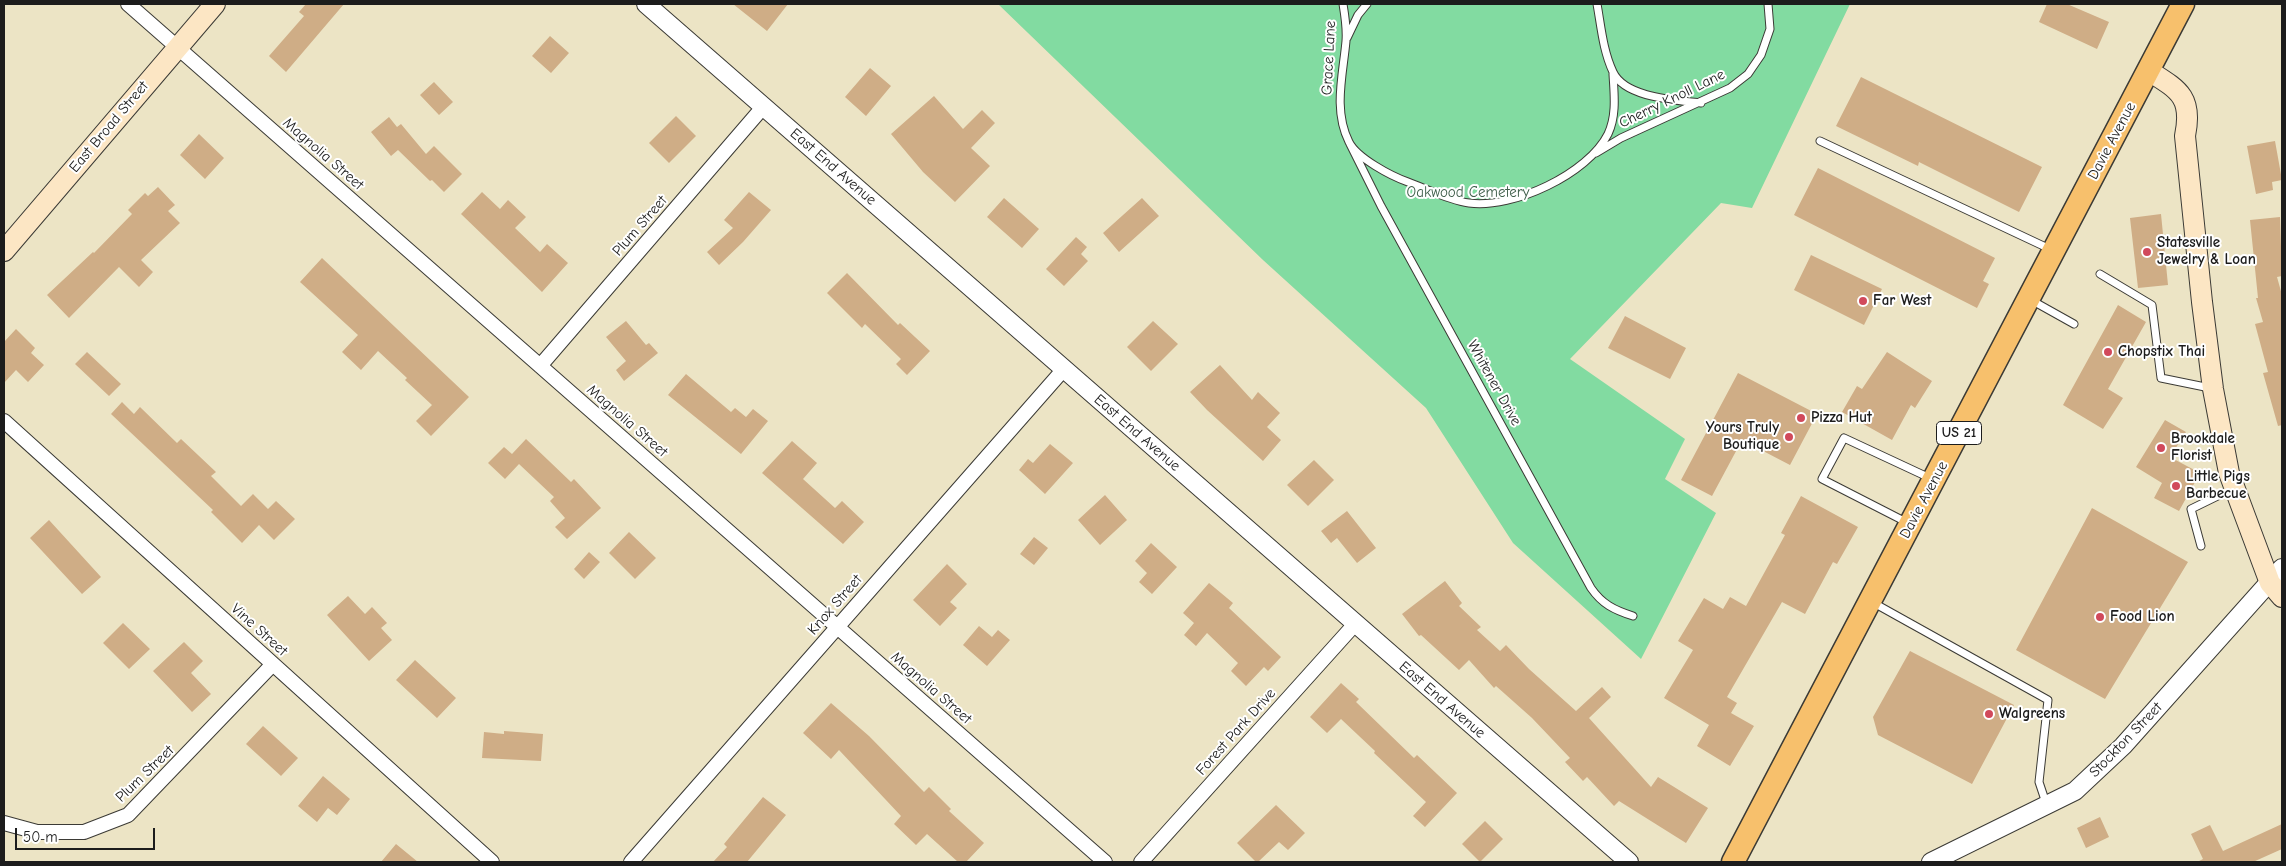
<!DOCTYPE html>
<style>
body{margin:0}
#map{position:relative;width:2286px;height:866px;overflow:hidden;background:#ece4c5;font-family:"Comic Neue",sans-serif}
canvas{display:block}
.frame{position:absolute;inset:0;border:5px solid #1c1c1c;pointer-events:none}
.scale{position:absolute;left:15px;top:828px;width:140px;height:22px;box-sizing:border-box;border:2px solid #1c1c1c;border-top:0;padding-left:6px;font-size:15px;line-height:18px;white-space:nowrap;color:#1c1c1c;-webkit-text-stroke:4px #fff;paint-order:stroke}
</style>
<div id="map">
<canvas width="2286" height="866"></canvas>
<div class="frame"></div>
<div class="scale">50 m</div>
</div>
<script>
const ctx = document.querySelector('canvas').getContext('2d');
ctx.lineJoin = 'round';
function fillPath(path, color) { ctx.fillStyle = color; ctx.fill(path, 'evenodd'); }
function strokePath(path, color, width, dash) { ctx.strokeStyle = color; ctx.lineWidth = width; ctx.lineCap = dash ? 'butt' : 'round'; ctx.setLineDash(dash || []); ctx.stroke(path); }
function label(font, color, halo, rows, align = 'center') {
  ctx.font = font + ' "Comic Neue",sans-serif'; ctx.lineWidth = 4; ctx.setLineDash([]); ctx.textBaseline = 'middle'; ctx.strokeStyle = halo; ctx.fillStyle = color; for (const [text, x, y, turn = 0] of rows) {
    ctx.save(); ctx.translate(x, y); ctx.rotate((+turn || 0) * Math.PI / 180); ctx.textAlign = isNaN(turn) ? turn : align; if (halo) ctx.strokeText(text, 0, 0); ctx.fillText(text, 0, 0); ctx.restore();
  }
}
fillPath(new Path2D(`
 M998,4h852l-98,204 -31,-5 -151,156 115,80 -20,40 51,34 -75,146 -128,-116 -87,-135 -163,-148z`), '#82dba1');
fillPath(new Path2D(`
 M306,4h38l-58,68 -17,-16 35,-40 -5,-4z
 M733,4h55l-21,27z
 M2047,4h20l42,18 -12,27 -58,-27z
 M550,36l19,17 -18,20 -19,-17z
 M870,68l21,18 -25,30 -21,-19z
 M1861,77l181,90 -23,45 -100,-50 -1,4 -82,-40z
 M434,82l19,20 -14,13 -19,-20z
 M934,96l29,33 19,-19 13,13 -24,25 19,18 -35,36 -32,-30 -32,-38z
 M676,116l20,20 -27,27 -20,-20z
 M389,117l8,10 4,-3 25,30 8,-8 28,28 -18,18 -12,-12 -2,1 -32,-31 -7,6 -20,-24z
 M199,134l25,24 -19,21 -25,-24z
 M2275,141l7,39 -10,2 1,8 -17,4 -9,-48z
 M1818,168l177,90 -12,23 6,3 -12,24 -183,-93z
 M158,187l17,18 -7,6 12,12 -39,37 12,12 -14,15 -20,-20 -50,51 -22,-23 46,-43 1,1 38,-39 -4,-4 17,-17 3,3z
 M482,192l18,17 8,-9 18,17 -11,11 25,24 7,-8 21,19 -26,29 -81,-78z
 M749,192l22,18 -28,32 -24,23 -12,-13 26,-24 -9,-8z
 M1004,198l35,31 -17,19 -35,-31z
 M1142,198l17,18 -40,36 -16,-19z
 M2161,214l7,71 -30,3 -8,-70z
 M2280,217l2,59 -5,1 5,18v130l-4,1 -15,-53 5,-1 -13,-48 8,-2 -7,-24h2l-8,-78z
 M1076,237l11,10 -6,7 7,7 -24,25 -18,-17z
 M1811,255l71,34 -18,36 -70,-35z
 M322,258l147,139 -38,39 -15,-15 16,-16 -27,-25 2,-2 -29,-27 -17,19 -19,-18 16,-17 -58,-53z
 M847,273l51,52 2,-2 30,28 -23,24 -11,-11 5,-5 -36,-35 -3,4 -35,-35z
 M2118,305l28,17 -38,67 15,9 -20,31 -40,-24z
 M1625,316l61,32 -16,31 -62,-31z
 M626,321l20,24 3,-2 9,10 -34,28 -8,-11 10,-9 -20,-24z
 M1153,321l25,23 -27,27 -24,-24z
 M16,329l19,19 -4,5 13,12 -16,17 -12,-12 -12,13v-41z
 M87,352l34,32 -12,12 -34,-32z
 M1887,352l45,29 -17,27 -4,-3 -19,35 -50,-28 15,-26 5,3z
 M1220,365l32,35 6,-8 22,21 -13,14 14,13 -18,21 -56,-51 -17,-18z
 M1738,373l79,41 -27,51 -48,-25 -30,56 -31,-16z
 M686,374l45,38 4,-4 11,9 7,-8 15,12 -27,33 -73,-59z
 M122,402l12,12 6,-7 37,36 4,-4 35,33 -5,4 30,30 12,-12 15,15 8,-8 19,18 -21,21 -15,-15 -17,18 -31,-31 2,-2 -102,-96z
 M2165,420l21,12 -16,25 30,16 -21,38 -25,-13 8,-15 -26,-16z
 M526,439l45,43 3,-3 27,29 -34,31 -12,-12 10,-9 -15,-17 4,-4 -35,-33 -14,15 -17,-16 16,-16 8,7z
 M792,441l25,22 -14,16 32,29 7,-7 22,21 -21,22 -81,-71z
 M1050,444l23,19 -28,31 -26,-24 9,-11 5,4z
 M1314,460l20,20 -26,26 -21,-21z
 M1105,495l22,25 -27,25 -22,-25z
 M1801,496l57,31 -21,37 -4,-2 -28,52 -23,-12 -55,95 10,6 -6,10 23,13 -24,40 -33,-20 12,-21 -45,-27 29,-48 -15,-9 26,-43 19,11 7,-12 16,9 39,-71 -4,-2z
 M2092,508l96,54 -83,137 -89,-49z
 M1347,511l29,37 -19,15 -20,-25 -6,5 -10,-12z
 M49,520l52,57 -19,17 -52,-56z
 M629,532l27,26 -21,21 -26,-26z
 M1034,537l14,11 -14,17 -14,-11z
 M1151,543l26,24 -25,27 -13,-12 8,-9 -12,-12z
 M589,552l11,10 -16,17 -10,-10z
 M947,564l20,20 -17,18 7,6 -17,18 -27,-26z
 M1445,581l17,22 -3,3 22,21 -4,3 23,21 6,-6 23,24 47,42 26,-24 9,10 -22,21 62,69 7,-10 50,31 -22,35 -67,-42 -5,5 -27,-29 -4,4 -18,-19 5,-4 -38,-40 -36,-32 -2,2 -25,-28 -10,10 -38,-35 -2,1 -17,-22z
 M1209,583l24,20 -4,5 52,49 -13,14 -4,-4 -18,19 -15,-15 7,-8 -31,-30 -11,13 -12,-11 10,-12 -11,-10z
 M348,596l17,18 7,-7 15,16 -6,5 11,12 -23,21 -42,-46z
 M123,623l27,26 -21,20 -26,-26z
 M979,626l13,11 6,-7 12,10 -23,26 -24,-21z
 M184,642l19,19 -12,12 20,21 -19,18 -39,-41z
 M1910,651l104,54 -42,79 -94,-49 -5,-18z
 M415,660l41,38 -19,20 -41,-38z
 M1341,683l18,16 -3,3 58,56 3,-3 40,38 -32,34 -12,-11 13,-14 -52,-49 1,-2 -34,-32 -14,14 -17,-16z
 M831,703l38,33 55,56 5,-5 22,22 -2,2 35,32 -18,19h-8l-31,-28 -11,11 -22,-21 7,-8 -62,-66 -8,9 -28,-26z
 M263,726l35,32 -17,18 -35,-32z
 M504,731l39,3 -2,27 -59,-3 2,-26 20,2z
 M323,776l27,23 -13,16 -9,-7 -11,14 -19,-16z
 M763,797l23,18 -39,47h-34l14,-15 -3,-3z
 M1276,805l29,28 -17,17 -9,-8 -21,20h-2l-19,-19z
 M2100,817l9,20 -23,11 -9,-20z
 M1485,821l18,18 -23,23 -18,-18z
 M2282,824v25l-29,13h-56l6,-3 -12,-25 19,-9 13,26z
 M396,844l22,18h-37z`), '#cfad86');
const service = new Path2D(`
 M1343,4c2,12 4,25 3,37 -3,34 -13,69 3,101 8,16 42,34 59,40 19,7 40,18 61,21 44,6 119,-29 139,-69 9,-19 6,-41 5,-60
 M1597,4c4,22 6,47 16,68 12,26 63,28 88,31
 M1347,38l11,-23 9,-11
 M1820,141l232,109
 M1350,144l31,62 210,382c11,16 23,22 42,28
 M1596,153l25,-15 109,-50 18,-14 13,-19 9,-26 -2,-25
 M2100,274l52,31 9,73 49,10
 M2031,300l43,24
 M1908,523l-86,-44 22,-41 88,41
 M2201,546l-10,-37 43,-21
 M1872,602l176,98 -9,82 8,24`);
const minor = new Path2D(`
 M128,4l977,858
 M540,366l224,-260
 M4,421l488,441
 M4,823l33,9h47l44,-17 145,-151
 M631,862l433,-493
 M1141,862l214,-238`);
const tertiary = new Path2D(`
 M646,4l983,858
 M1931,862l144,-71 48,-45 159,-178`);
const secondary = new Path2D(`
 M2149,71c30,19 44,26 36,65l17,166 11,87 16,84 41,110 12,14
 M4,251l211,-247`);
const primary = new Path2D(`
 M1733,862l450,-858`);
strokePath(service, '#3b3a35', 9);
strokePath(minor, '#3b3a35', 16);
strokePath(tertiary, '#3b3a35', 20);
strokePath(secondary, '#3b3a35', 22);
strokePath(primary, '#3b3a35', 25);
strokePath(service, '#fff', 7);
strokePath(minor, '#fff', 14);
strokePath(tertiary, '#fff', 18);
strokePath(secondary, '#fce6c4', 20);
strokePath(primary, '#f7c06c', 22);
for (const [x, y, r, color] of [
 [2147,252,5,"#d1495b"],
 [1863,301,5,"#d1495b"],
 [2108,352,5,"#d1495b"],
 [1801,418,5,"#d1495b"],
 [1789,437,5,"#d1495b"],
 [2161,448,5,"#d1495b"],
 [2176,486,5,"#d1495b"],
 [2100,617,5,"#d1495b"],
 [1989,714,5,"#d1495b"]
]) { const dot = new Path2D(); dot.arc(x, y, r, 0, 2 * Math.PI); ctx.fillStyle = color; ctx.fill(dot); strokePath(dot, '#fff', 2); }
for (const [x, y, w] of [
 [1959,433,45]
]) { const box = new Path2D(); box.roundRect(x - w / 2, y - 11.5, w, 23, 4); ctx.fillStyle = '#fff'; ctx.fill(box); strokePath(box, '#1c1c1c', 1); }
label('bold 14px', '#1c1c1c', null, [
 ["US 21",1959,433]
]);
label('15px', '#1c1c1c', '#fff', [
 ["Grace Lane",1329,58,-87],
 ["Cherry Knoll Lane",1672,99,-26],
 ["East Broad Street",109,127,-50],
 ["Davie Avenue",2112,141,-62],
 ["Magnolia Street",323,154,41],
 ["East End Avenue",833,167,41],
 ["Plum Street",640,226,-49],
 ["Whitener Drive",1494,383,61],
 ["Magnolia Street",627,421,41],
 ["East End Avenue",1137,433,41],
 ["Davie Avenue",1924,500,-62],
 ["Knox Street",835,605,-49],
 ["Vine Street",259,630,42],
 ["Magnolia Street",931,688,41],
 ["East End Avenue",1442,700,41],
 ["Forest Park Drive",1236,732,-48],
 ["Stockton Street",2126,740,-46],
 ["Plum Street",145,774,-44]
]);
label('15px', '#405f4b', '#fff', [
 ["Oakwood Cemetery",1468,193]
]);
label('bold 15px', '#1c1c1c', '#fff', [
 ["Statesville",2157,243],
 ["Jewelry & Loan",2157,260],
 ["Far West",1873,301],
 ["Chopstix Thai",2118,352],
 ["Pizza Hut",1811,418],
 ["Yours Truly",1779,428,"right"],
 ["Boutique",1779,445,"right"],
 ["Brookdale",2171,439],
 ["Florist",2171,456],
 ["Little Pigs",2186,477],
 ["Barbecue",2186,494],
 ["Food Lion",2110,617],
 ["Walgreens",1999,714]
], 'left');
</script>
